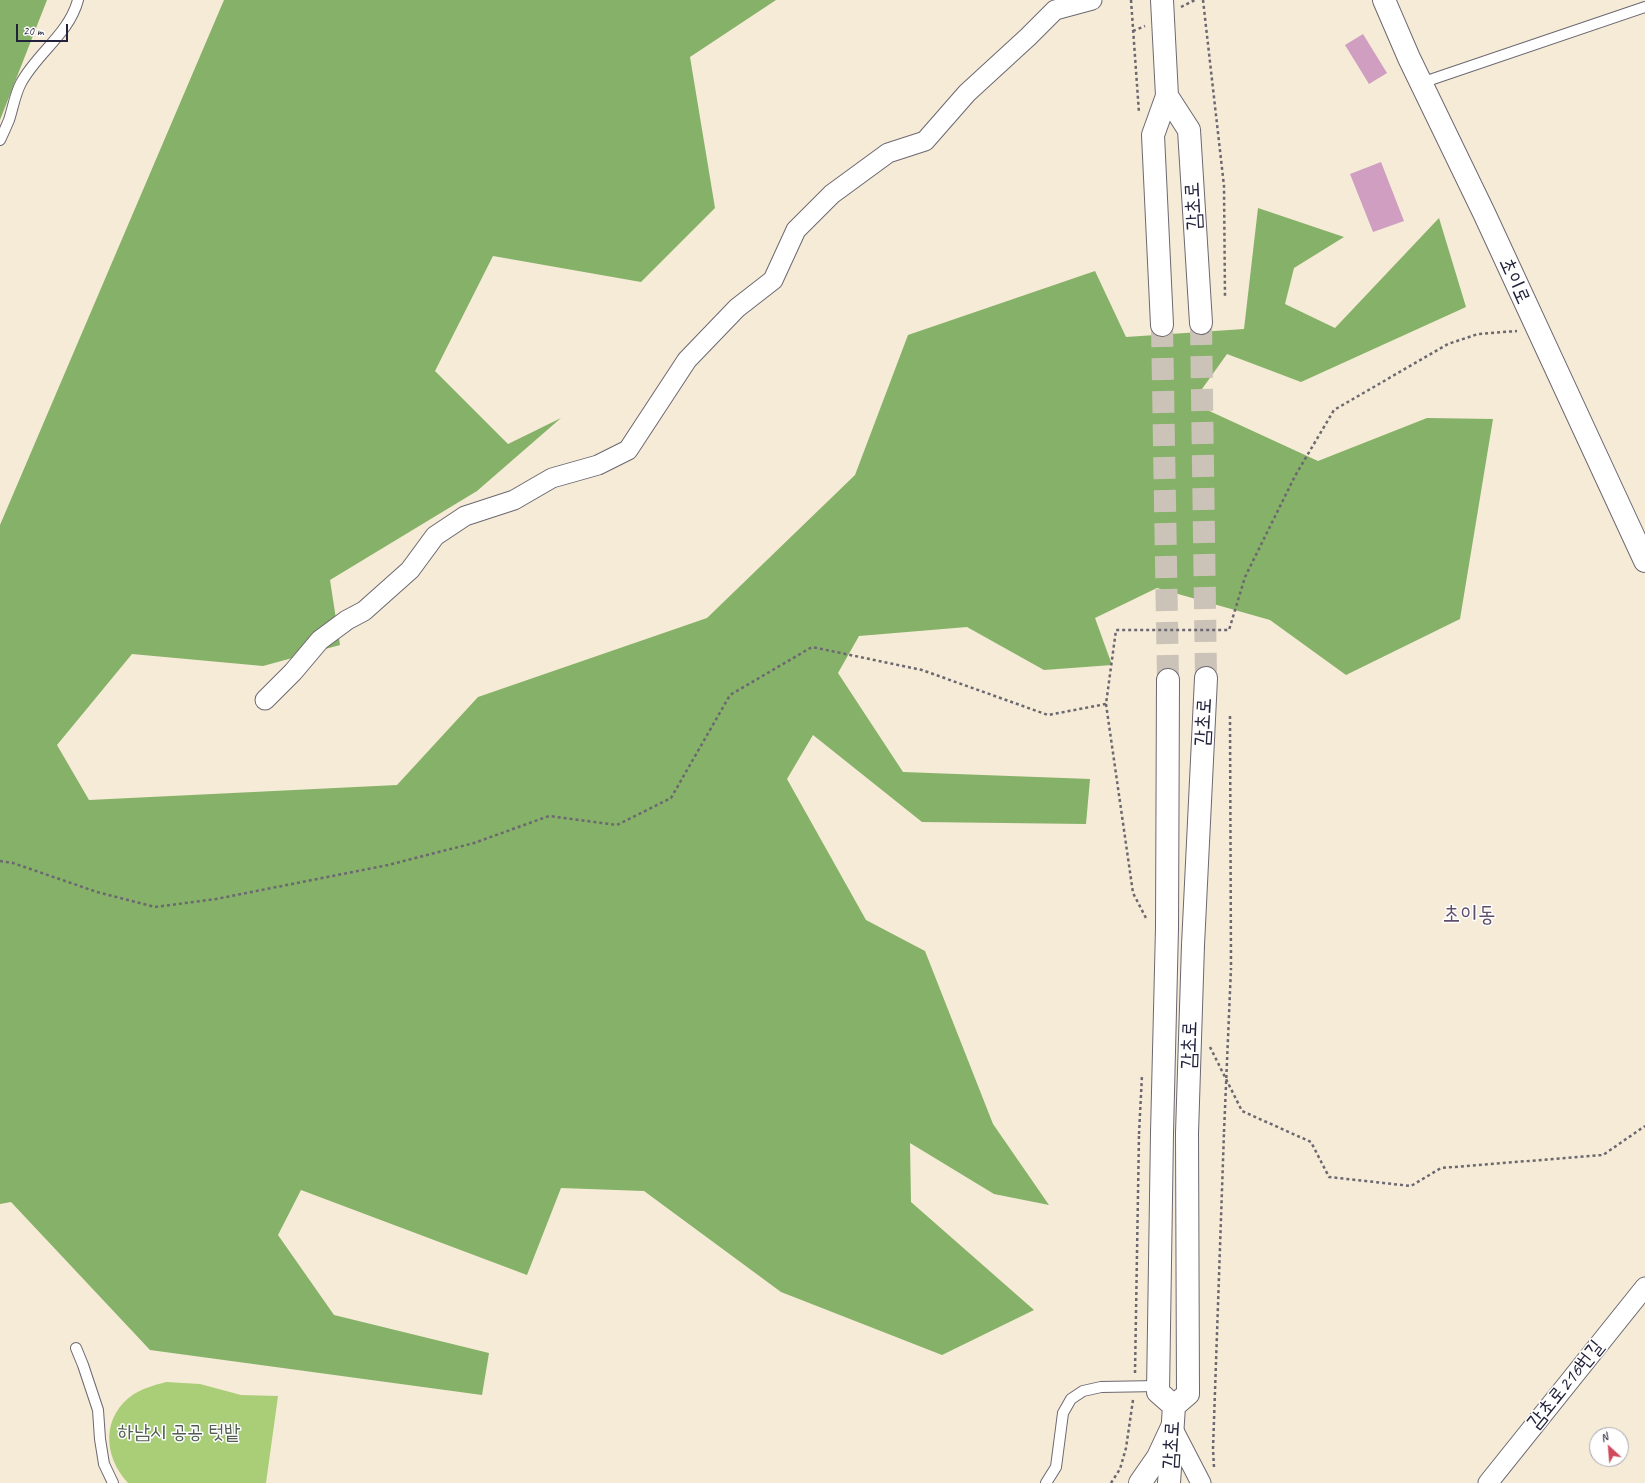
<!DOCTYPE html>
<meta charset="utf-8">
<style>
body{margin:0}
#map{position:relative;width:1645px;height:1483px;overflow:hidden;background:#f5ebd6;font-family:Caveat,sans-serif}
canvas{display:block}
.north{position:absolute;left:1589px;top:1427px;width:40px;height:40px;box-sizing:border-box;background:#fff;border:1px solid #a7a7b1;border-radius:50%;rotate:334deg;font-size:11px;font-weight:700;line-height:16px;text-align:center;color:#22223b}
.north::after{content:'';display:block;margin:auto;width:14px;height:18px;background:#d1495b;clip-path:polygon(50% 0,100% 100%,50% 72%,0 100%)}
.scale{position:absolute;left:16px;top:24px;width:52px;height:18px;box-sizing:border-box;border:2px solid #22223b;border-top:0;padding-left:5px;font-size:12px;line-height:14px;white-space:nowrap;color:#22223b;-webkit-text-stroke:3px #fff;paint-order:stroke}
</style>
<div id="map">
<canvas width="1645" height="1483"></canvas>
<div class="north">N</div>
<div class="scale">20 m</div>
</div>
<script>
const ctx = document.querySelector('canvas').getContext('2d');
ctx.lineJoin = 'round';
function fillPath(path, color) { ctx.fillStyle = color; ctx.fill(path, 'evenodd'); }
function strokePath(path, color, width, dash) { ctx.strokeStyle = color; ctx.lineWidth = width; ctx.lineCap = dash ? 'butt' : 'round'; ctx.setLineDash(dash || []); ctx.stroke(path); }
function label(font, color, halo, rows, align = 'center') {
  ctx.font = font + ' Caveat,"Poor Story",sans-serif'; ctx.lineWidth = 3; ctx.setLineDash([]); ctx.textBaseline = 'middle'; ctx.strokeStyle = halo; ctx.fillStyle = color; for (const [text, x, y, turn = 0] of rows) {
    ctx.save(); ctx.translate(x, y); ctx.rotate((+turn || 0) * Math.PI / 180); ctx.textAlign = isNaN(turn) ? turn : align; if (halo) ctx.strokeText(text, 0, 0); ctx.fillText(text, 0, 0); ctx.restore();
  }
}
fillPath(new Path2D(`
 M166,1382l34,2 41,11 37,1 -12,87h-138c-25,-27 -27,-67 6,-89 10,-6 21,-9 32,-12z`), '#a9ce77');
fillPath(new Path2D(`
 M0,0h47l-47,120z
 M224,0h552l-86,57 25,151 -74,74 -148,-26 -58,115 73,73 53,-26 -84,73 -147,89 10,65 -77,21 -131,-12 -75,91 32,55 308,-15 81,-88 229,-79 148,-143 53,-140 187,-64 31,66 118,-8 14,-121 86,29 -50,31 -9,36 50,24 104,-110 27,89 -165,75 -74,-28 -35,49 126,58 109,-43 66,1 -33,200 -114,56 -76,-55 -113,-32 -62,30 17,47 -68,5 -77,-43 -108,9 -21,37 65,99 187,7 -4,45 -164,-2 -109,-87 -26,44 79,141 59,31 68,173 56,81 -55,-11 -84,-51 1,59 123,108 -92,45 -161,-63 -137,-101 -83,-3 -34,87 -226,-85 -23,45 56,80 155,38 -7,42 -332,-45 -139,-148 -11,2v-679z`), '#86b168');
fillPath(new Path2D(`
 M1363,34l24,39 -18,11 -24,-39z
 M1381,162l23,59 -31,11 -23,-58z`), '#cf9ec1');
strokePath(new Path2D(`
 M1201,323l5,355
 M1162,325l6,355`), '#cbc3b7', 22, [22, 11]);
const lane = new Path2D(`
 M1421,83l224,-76
 M0,140c3,-6 6,-13 9,-20 4,-12 6,-26 12,-37 16,-30 48,-49 57,-83
 M76,1348l7,17 15,45 2,29 4,25 9,19
 M1046,1483l10,-16 7,-54 8,-14 12,-8 18,-4 57,-1`);
const street = new Path2D(`
 M265,700l28,-28 27,-32 27,-20 17,-9 46,-41 25,-34 30,-20 49,-16 38,-22 46,-13 30,-15 59,-90 50,-52 36,-28 23,-50 36,-36 56,-41 37,-12 42,-48 61,-56 27,-27 37,-10
 M1172,1427l29,56
 M1488,1483l157,-196`);
const secondary = new Path2D(`
 M1162,0l5,96 -14,39 9,190
 M1384,0l25,58 75,155 161,348
 M1167,96l22,34 12,193
 M1167,928l1,-248
 M1193,945l13,-267
 M1162,1133l-4,259 16,14
 M1169,1483l5,-77 14,-12 -1,-261`);
const highway = new Path2D(`
 M1140,1483l18,-26 14,-30`);
strokePath(lane, '#6c6871', 12);
strokePath(street, '#6c6871', 21);
strokePath(secondary, '#6c6871', 24);
strokePath(highway, '#6c6871', 24);
strokePath(new Path2D(`
 M1131,0l8,113
 M1203,0l21,186 1,112
 M1181,7l14,-7
 M1133,31l12,-5
 M1106,704l27,189 14,27
 M1230,716l1,252
 M0,861l13,2 84,29 58,15 61,-8 172,-34 86,-22 75,-27 68,9 54,-27 59,-103 82,-48 110,23 126,45 58,-11 10,-74h113l16,-53 50,-101 39,-66 114,-66 30,-10 39,-3
 M1210,1047l32,64 69,31 18,35 82,9 30,-18 162,-13 42,-29
 M1135,1373l4,-239
 M1214,1467l-1,-18 11,-317
 M1111,1483l9,-14 6,-21 7,-48`), '#6c6871', 2.5, [3, 3]);
strokePath(lane, '#fff', 10);
strokePath(street, '#fff', 19);
strokePath(secondary, '#fff', 22);
strokePath(highway, '#fff', 22);
const secondaryBridge = new Path2D(`
 M1162,1133l5,-205
 M1187,1133l6,-188`);
strokePath(secondaryBridge, '#6c6871', 24, []);
strokePath(new Path2D(`
 M1224,1132l7,-164
 M1139,1134l3,-59`), '#6c6871', 2.5, [3, 3]);
strokePath(secondaryBridge, '#fff', 22);
label('20px', '#22223b', '#fff', [
 ["감초로",1194,206,-93],
 ["초이로",1514,281,66],
 ["감초로",1204,722,-87],
 ["감초로",1190,1045,-88],
 ["감초로216번길",1566,1385,-51],
 ["감초로",1172,1445,-87]
]);
label('20px', '#515e50', '#fff', [
 ["하남시 공공 텃밭",179,1433]
]);
label('22px', '#5f4d6a', '#fff', [
 ["초이동",1469,915]
]);
</script>
